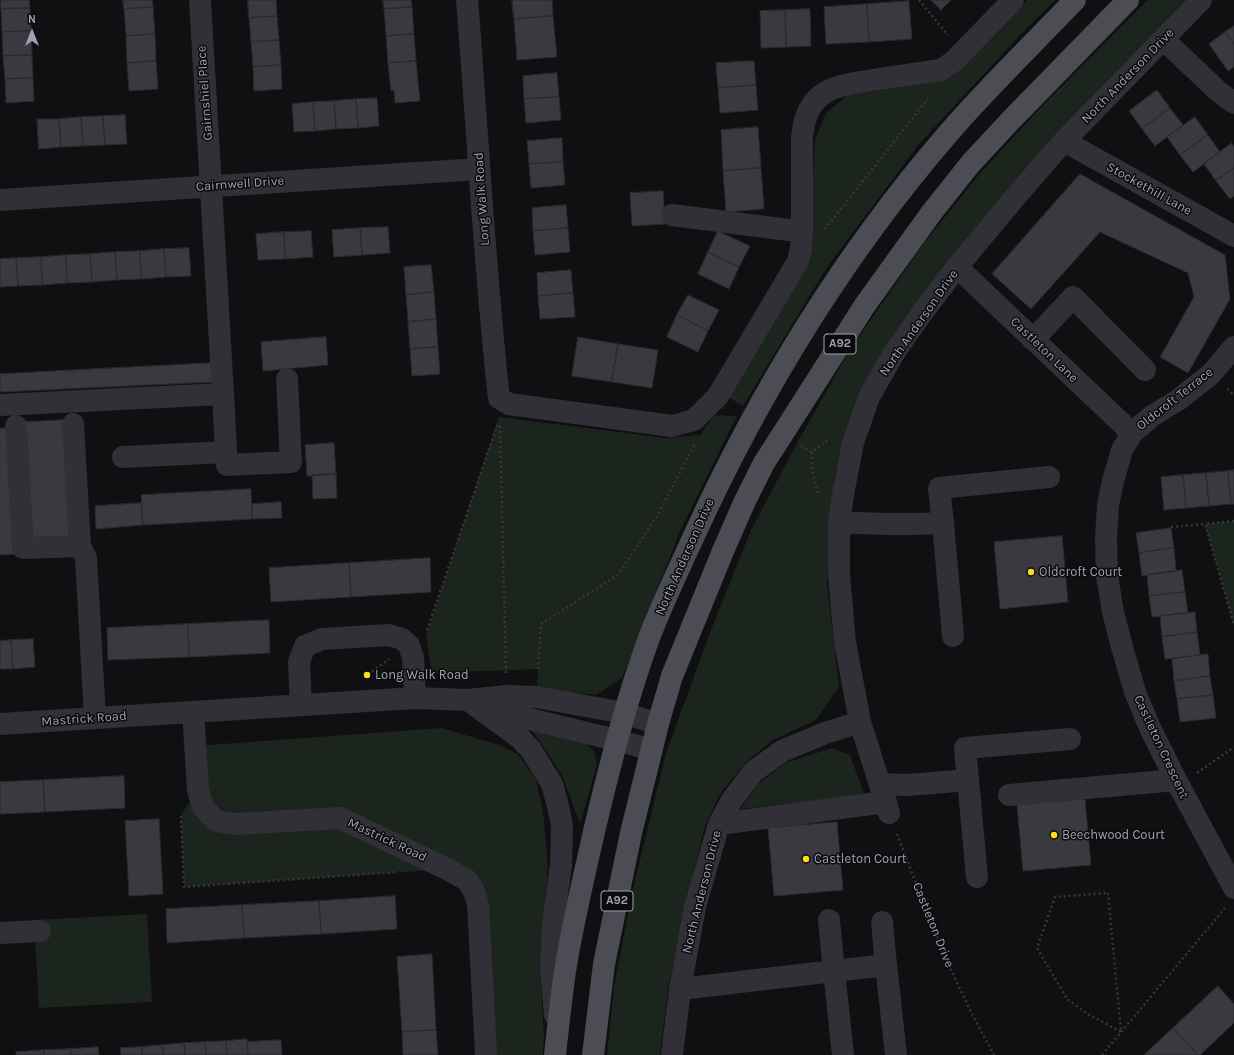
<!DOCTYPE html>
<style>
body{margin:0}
#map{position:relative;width:1234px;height:1055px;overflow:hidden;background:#100f11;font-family:Karla,sans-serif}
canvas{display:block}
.north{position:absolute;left:12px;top:12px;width:40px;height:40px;-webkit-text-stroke:3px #0b0a0c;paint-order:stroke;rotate:0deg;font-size:11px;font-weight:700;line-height:16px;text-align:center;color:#9fa2b3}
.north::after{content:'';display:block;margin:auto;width:14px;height:18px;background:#9fa2b3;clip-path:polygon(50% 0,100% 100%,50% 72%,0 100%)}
</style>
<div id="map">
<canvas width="1234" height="1055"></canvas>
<div class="north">N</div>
</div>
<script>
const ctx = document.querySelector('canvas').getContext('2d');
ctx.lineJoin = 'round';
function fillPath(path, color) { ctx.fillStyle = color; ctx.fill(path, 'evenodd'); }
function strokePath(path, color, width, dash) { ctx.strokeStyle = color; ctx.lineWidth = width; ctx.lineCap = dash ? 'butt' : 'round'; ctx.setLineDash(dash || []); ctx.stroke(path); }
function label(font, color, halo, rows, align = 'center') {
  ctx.font = font + ' Karla,sans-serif'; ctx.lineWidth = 3; ctx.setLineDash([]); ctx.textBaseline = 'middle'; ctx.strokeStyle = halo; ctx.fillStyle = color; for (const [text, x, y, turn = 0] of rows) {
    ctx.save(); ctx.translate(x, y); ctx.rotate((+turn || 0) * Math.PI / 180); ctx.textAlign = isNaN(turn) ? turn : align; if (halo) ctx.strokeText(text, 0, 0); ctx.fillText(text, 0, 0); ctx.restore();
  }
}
fillPath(new Path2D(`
 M1027,0h28l-34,34 -102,110 -92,123 -84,139 -15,-9 81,-136 6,-122 12,-27 21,-17 86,-13 20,-7z
 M1148,0h37l-129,134 -107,126 -84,122 -13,34 -18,63 -7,104 12,104 -23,33 -43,20 -28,23 -25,31 -15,32 -20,80 -17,83 -8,66h-53l7,-69 18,-93 34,-140 45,-123 40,-100 46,-87 54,-95 73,-105 58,-72 63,-68z
 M714,415l23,1 -56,113 -59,149 -26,17 -59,-6 1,-20 -106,4 -6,-38 73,-218 167,21 34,-3z
 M1234,521v104l-29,-101z
 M442,728l57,17 19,9 18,26 7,30 5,56 -8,104 4,65 -1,20h-57l-8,-150 -31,-36 -263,18 -3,-72 17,-25 -3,-44z
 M532,730l52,12 10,9 3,14 -17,59 -18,-49z
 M832,748l18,7 15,41 -124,13 16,-24 28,-22z
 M147,914l5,88 -113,6 -5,-88z`), '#1c241e');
const building = new Path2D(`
 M1,0h28l1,8 -29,1z
 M123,0h29l1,7 -29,2z
 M248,0h28l1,16 -28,2z
 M383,0h28l1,7 -28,2z
 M512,0h40l1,16 -39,3z
 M931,0h20l-10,10z
 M909,1l3,38 -43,3 -2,-38z
 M867,4l2,38 -43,2 -2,-37z
 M153,7l2,27 -29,2 -2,-27z
 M412,7l2,27 -28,2 -2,-27z
 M30,8l1,23 -29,1 -1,-23z
 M810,9l1,37 -25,1 -1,-37z
 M785,10l1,37 -25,1 -1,-37z
 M277,16l2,24 -28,2 -2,-24z
 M553,16l4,41 -40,3 -3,-41z
 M1234,26v18l-9,-12z
 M31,31l1,24 -29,1 -1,-24z
 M1225,32l9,12v23l-6,4 -19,-27z
 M155,34l1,27 -29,2 -1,-27z
 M414,34l2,27 -28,2 -2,-27z
 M279,40l2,25 -28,2 -2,-25z
 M32,55l1,23 -28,1 -2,-23z
 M156,61l2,28 -29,2 -2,-28z
 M416,61l4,40 -25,2 -1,-13 -3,1 -3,-28z
 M754,61l2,24 -38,3 -2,-25z
 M281,65l1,24 -28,2 -1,-24z
 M557,73l2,24 -35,2 -1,-23z
 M33,78l1,23 -28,2 -1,-24z
 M756,85l2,25 -38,3 -2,-25z
 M1157,90l13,18 -28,21 -13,-18z
 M559,97l2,23 -35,3 -2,-24z
 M377,98l2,28 -21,2 -2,-29z
 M356,99l2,29 -22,1 -2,-28z
 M334,101l2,28 -21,2 -2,-29z
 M313,102l2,29 -21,1 -2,-28z
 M1170,108l13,17 -28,21 -13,-17z
 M125,115l2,29 -22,1 -2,-29z
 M103,116l2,29 -22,1 -2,-29z
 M81,117l2,29 -22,1 -2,-28z
 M1195,117l13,18 -28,20 -13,-18z
 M37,119h22l2,28 -22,2z
 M758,127l3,41 -38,3 -2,-41z
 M1208,135l12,17 -27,20 -13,-17z
 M562,138l1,24 -34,2 -2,-23z
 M1232,143l2,4v21l-18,13 -12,-17z
 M563,162l2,23 -34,3 -2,-24z
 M761,168l3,41 -38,3 -3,-41z
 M1234,168v28l-4,3 -14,-18z
 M1080,174l145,81 5,44 -42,74 -28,-16 34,-60 -6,-24 -88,-41 -69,77 -39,-35z
 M663,191l2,33 -33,2 -2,-33z
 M566,205l2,23 -35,3 -1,-23z
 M388,227l2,26 -28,2 -2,-27z
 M360,228l2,27 -28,2 -2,-27z
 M568,228l2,24 -35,3 -2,-24z
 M311,231l2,26 -28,2 -1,-27z
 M718,231l32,15 -11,21 -31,-15z
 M284,232l1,27 -27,1 -2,-26z
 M189,248l2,28 -25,1 -2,-28z
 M164,249l2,28 -25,2 -1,-28z
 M140,251l1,28 -24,1 -2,-28z
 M115,252l2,28 -25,2 -2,-28z
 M708,252l31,15 -10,22 -31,-15z
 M90,254l2,28 -25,1 -1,-28z
 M66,255l1,28 -25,2 -1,-28z
 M41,257l1,28 -24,1 -2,-28z
 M16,258l2,28 -18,1v-28z
 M431,265l3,27 -28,3 -2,-28z
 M571,270l2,23 -35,3 -1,-23z
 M434,292l2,27 -28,3 -2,-27z
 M573,293l2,24 -35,2 -2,-23z
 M688,295l31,15 -11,21 -31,-16z
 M677,315l31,16 -10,21 -31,-15z
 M436,319l2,28 -28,2 -2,-27z
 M326,337l2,28 -65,6 -2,-29z
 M578,337l40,7 -6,38 -40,-6z
 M618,344l40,6 -6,38 -40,-6z
 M438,347l2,27 -28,2 -2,-27z
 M213,363v19l-213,10v-18z
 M64,420l5,118 -39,2 -5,-118z
 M0,428h6l8,126 -14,1z
 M334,443l2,31 -29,2 -2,-31z
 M1234,470v34h-3l-3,-33z
 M1228,471l3,33 -22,2 -3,-33z
 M1206,473l3,33 -23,2 -3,-33z
 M336,474l1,24 -24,1 -1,-24z
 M1183,475l3,33 -22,2 -3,-33z
 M251,489l1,30 -109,6 -2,-30z
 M281,502l1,16 -30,1v-15z
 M141,503l2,22 -47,4 -1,-23z
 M1171,528l3,20 -35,5 -3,-20z
 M1062,536l6,66 -68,7 -6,-67z
 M1174,548l2,23 -34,5 -3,-23z
 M430,558l1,34 -80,5 -2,-34z
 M349,563l2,34 -80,5 -2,-34z
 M1182,570l3,22 -36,4 -2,-21z
 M1185,592l3,21 -36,4 -3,-21z
 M1195,612l2,20 -35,5 -2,-21z
 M269,620l1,33 -81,4 -1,-33z
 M188,624l1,33 -81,3 -1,-32z
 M1197,632l3,23 -35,4 -3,-22z
 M33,639l2,28 -22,2 -2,-29z
 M11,640l2,29h-13v-28z
 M1208,654l2,22 -36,5 -2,-22z
 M1210,676l3,19 -36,4 -3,-18z
 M1213,695l3,23 -36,4 -3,-23z
 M124,776l1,32 -80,4 -2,-32z
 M43,780l2,32 -45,2v-32z
 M1085,799l6,66 -68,6 -6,-66z
 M159,819l4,75 -34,2 -4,-75z
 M837,822l6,68 -69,6 -6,-68z
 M395,896l2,33 -76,5 -2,-33z
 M319,901l2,33 -77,4 -2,-33z
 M242,905l2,33 -77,5 -1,-34z
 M432,954l4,76 -34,2 -5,-75z
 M1218,986l16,18v19l-34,32h-2l-25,-27z
 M1173,1028l25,27h-54z
 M436,1030l2,25h-35l-1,-23z
 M247,1039l1,16h-21l-1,-14z
 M281,1040l1,15h-34l-1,-13z
 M226,1041l1,14h-21l-1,-13z
 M205,1042l1,13h-21l-1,-12z
 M184,1043l1,12h-22v-10z
 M163,1045v10h-21v-8z
 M98,1047l1,8h-28v-6z
 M142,1047v8h-21l-1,-7z
 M71,1049v6h-27v-5z
 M44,1050v5h-28v-3z`);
fillPath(building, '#39393f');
strokePath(building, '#2a292d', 1);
strokePath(new Path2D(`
 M919,0l29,35
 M825,229l105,-133
 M1227,389l7,6
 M500,426l6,247
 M801,446l11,6 18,-14
 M812,452l1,23 5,18
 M1234,521l-29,3 29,101
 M1171,527l34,-3
 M427,630l71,-207
 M538,669l3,-45 77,-49 41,-62 35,-68
 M367,679v-4l22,-16
 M1197,773l37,-26
 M181,816l3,71 213,-15
 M897,834l50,128 25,52 22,41
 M1108,893l13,139 -35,-19 -19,-14 -30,-51 18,-51z
 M1102,1055l123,-147`), '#36373d', 2.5, [2, 3]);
strokePath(new Path2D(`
 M467,0c11,133 17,266 32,398l10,6 163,22 22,-6 24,-24 80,-135 3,-13 1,-18v-93c5,-51 36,-51 77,-58 21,-3 41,-6 62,-9l13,-9 59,-61
 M1163,39l56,53 15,11
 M1064,141l170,95
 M0,200l479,-31
 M672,215l117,15h13
 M957,267l175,166
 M1033,340l40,-43 72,73
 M1234,347l-23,27 -33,26 -26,16 -20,17 -10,17 -9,31 -5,24 -2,32 1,39 6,36 9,35 13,45 15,36 26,52 58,108
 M0,405l223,-11 -23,-394
 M73,424l7,122 6,12 9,160
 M16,426l7,122 57,-2
 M226,452l1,13 64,-3 -4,-83
 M123,457l103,-5 -3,-58
 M839,522c35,2 69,3 104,1l10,113
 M943,523l-4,-35 110,-11
 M468,700l52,38 11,12 21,34 6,22 4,19 -1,40 -8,59 -2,46 4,45
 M301,705l-2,-43 6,-16 17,-7 67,-4 13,4 7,6 4,13 2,40
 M484,706c55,18 112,27 168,44
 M193,712l5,78 5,17 13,14 19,3 105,-6 107,51 20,11 7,11 4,14 8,150
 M0,724l415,-26 53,2 39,-4 29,1 88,16 34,11
 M968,780l-3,-32 105,-9
 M880,784l28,1 60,-5 9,97
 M1009,795l167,-15
 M889,813l-29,-91 -15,-80 -6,-67v-53l5,-33 9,-46 16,-46 25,-44 28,-40 35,-46 60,-72 47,-54 137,-141
 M719,824l167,-22
 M829,920l5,51 52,-6 -4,-43
 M0,933l40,-2
 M886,965l10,90
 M680,989l154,-18 9,84
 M672,1055l8,-66 15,-82 24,-83 13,-24 21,-28 29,-21 43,-18 35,-11`), '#303036', 22);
strokePath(new Path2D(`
 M555,1055c3,-28 6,-56 10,-84 8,-50 20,-99 31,-148 15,-62 31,-125 53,-185 13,-34 29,-67 44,-100 66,-145 149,-281 253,-402 41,-48 86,-91 129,-136
 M593,1055l11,-91 27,-131 27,-109 14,-48 51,-125 21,-48 20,-40 18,-28 83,-130 67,-93 39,-49 40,-43 117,-120`), '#4c4c55', 22);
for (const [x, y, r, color] of [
 [1031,572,4,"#fede1a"],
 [367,675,4,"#fede1a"],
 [1054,835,4,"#fede1a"],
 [806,859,4,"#fede1a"]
]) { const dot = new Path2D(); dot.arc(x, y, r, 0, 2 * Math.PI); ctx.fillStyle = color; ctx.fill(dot); strokePath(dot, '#0b0a0c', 1.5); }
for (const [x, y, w] of [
 [840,344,32],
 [617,901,32]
]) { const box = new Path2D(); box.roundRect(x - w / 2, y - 10, w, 20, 3); ctx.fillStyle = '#0b0a0c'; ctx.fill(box); strokePath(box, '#9fa2b3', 1); }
label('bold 12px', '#9fa2b3', null, [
 ["A92",840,344],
 ["A92",617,901]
]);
label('13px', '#9fa2b3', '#0b0a0c', [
 ["North Anderson Drive",1128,76,-46],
 ["Gairnshiel Place",205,93,-94],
 ["Cairnwell Drive",240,184,-4],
 ["Stockethill Lane",1149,189,29],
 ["Long Walk Road",482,199,-94],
 ["North Anderson Drive",919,323,-55],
 ["Castleton Lane",1044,350,44],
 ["Oldcroft Terrace",1175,399,-38],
 ["North Anderson Drive",685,557,-66],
 ["Mastrick Road",84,719,-4],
 ["Castleton Crescent",1161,747,65],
 ["Mastrick Road",387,840,25],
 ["North Anderson Drive",702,892,-76],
 ["Castleton Drive",933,925,68]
]);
label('13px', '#9fa2b3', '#0b0a0c', [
 ["Oldcroft Court",1039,572],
 ["Long Walk Road",375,675],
 ["Beechwood Court",1062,835],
 ["Castleton Court",814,859]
], 'left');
</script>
